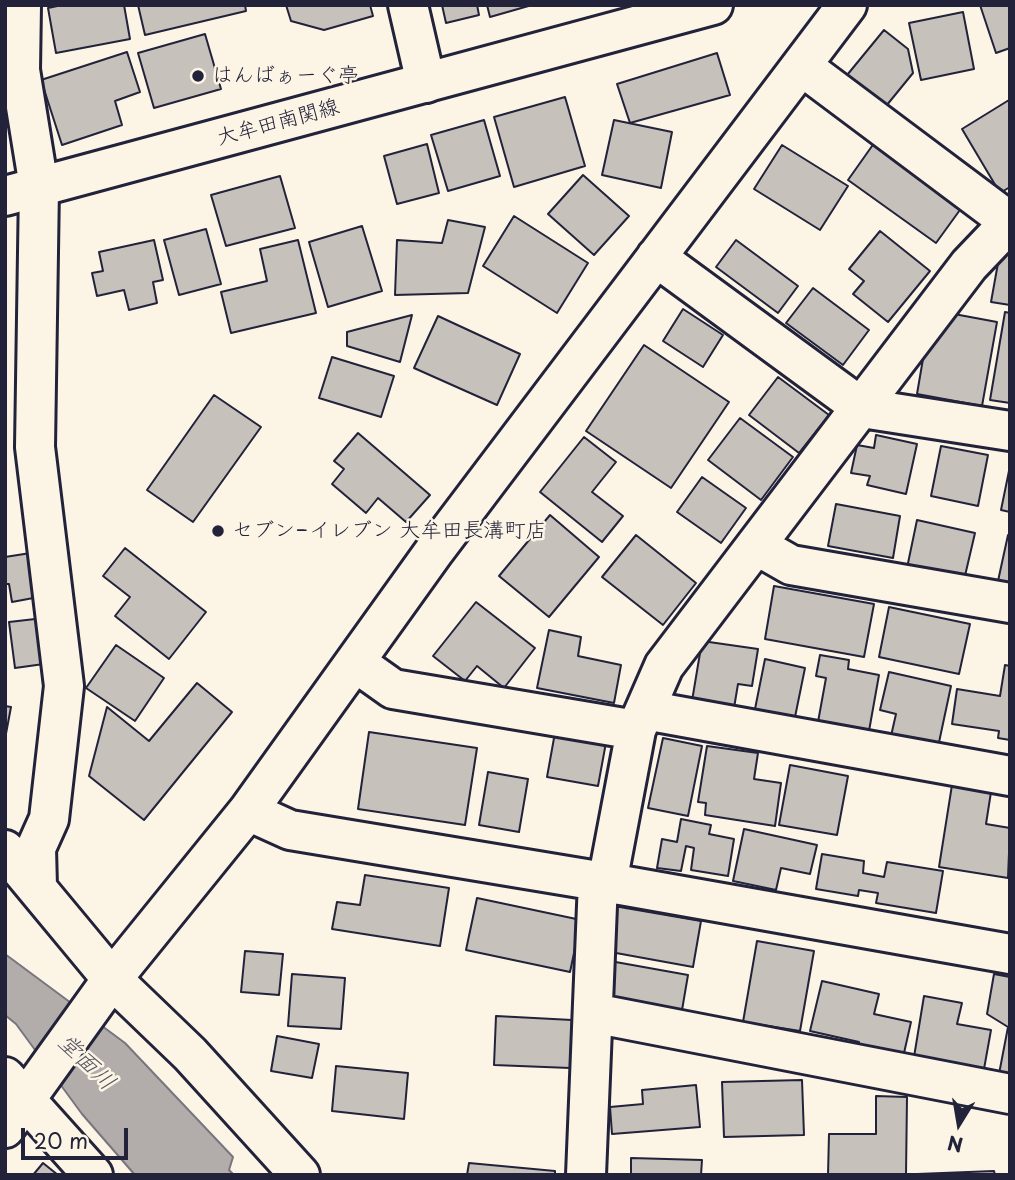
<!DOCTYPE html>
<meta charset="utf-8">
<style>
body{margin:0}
#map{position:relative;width:1015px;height:1180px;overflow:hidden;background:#fcf5e5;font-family:"Playpen Sans",sans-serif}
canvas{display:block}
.frame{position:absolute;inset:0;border:7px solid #22223b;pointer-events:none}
.north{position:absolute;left:924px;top:1089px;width:70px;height:70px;-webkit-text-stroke:5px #fcf5e5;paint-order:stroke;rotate:191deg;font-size:19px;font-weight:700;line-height:28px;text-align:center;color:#22223b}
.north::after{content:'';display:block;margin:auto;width:24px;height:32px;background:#22223b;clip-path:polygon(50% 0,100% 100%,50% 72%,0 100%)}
.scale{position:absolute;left:21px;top:1128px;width:107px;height:32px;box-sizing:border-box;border:4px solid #22223b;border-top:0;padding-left:9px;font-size:21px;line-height:24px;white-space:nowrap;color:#22223b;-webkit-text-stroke:5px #fcf5e5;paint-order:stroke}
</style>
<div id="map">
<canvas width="1015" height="1180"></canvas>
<div class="frame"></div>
<div class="north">N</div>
<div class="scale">20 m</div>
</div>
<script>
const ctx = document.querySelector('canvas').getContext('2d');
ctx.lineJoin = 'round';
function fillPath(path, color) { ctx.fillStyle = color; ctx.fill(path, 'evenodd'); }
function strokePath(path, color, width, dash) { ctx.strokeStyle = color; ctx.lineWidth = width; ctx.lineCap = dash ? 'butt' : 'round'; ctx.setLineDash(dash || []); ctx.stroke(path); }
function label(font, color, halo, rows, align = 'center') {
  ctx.font = font + ' "Playpen Sans","Klee One",sans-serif'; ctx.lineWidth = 5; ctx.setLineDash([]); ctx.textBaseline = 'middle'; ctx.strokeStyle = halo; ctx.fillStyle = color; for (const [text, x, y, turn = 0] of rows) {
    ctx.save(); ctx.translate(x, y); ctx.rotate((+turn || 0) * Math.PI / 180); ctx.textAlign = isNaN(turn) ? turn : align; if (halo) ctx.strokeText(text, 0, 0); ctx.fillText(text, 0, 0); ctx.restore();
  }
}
const water = new Path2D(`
 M5,954l120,89 108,114 -4,13 5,5h-99l-53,-61 -66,-90 -11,-9z`);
fillPath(water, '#b2adab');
strokePath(water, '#78757e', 2);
const building = new Path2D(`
 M62,5h62l6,34 -74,14 -8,-45z
 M138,5h107l1,6 -101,24z
 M286,5h84l3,11 -49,14 -33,-9z
 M442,5h35l2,10 -33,8z
 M487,5h45l-42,12z
 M980,5h30v43l-14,5z
 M963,12l11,57 -53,11 -12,-57z
 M884,30l24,19 5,24 -31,38 -39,-31z
 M205,34l16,55 -67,19 -16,-55z
 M127,52l13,40 -25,9 7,24 -60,20 -21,-65z
 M717,53l13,42 -100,28 -13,-39z
 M565,97l20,69 -71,21 -20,-70z
 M1009,100l1,87 -10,6 -38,-64z
 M484,120l16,56 -52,15 -17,-56z
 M614,120l58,12 -11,56 -59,-13z
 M877,139l88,64 -29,40 -88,-63z
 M427,144l12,49 -42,11 -13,-48z
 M782,145l66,41 -28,44 -66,-41z
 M583,175l46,41 -35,39 -46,-41z
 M280,176l15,52 -69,18 -15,-51z
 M514,216l74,47 -31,50 -74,-47z
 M448,220l37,7 -17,66 -73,2 2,-55 45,3z
 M362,226l20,65 -54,16 -19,-65z
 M206,229l15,55 -42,11 -15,-55z
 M880,231l50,40 -42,51 -35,-28 11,-13 -15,-12z
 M154,240l9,40 -10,2 4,21 -28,7 -5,-20 -27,6 -5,-23 11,-2 -4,-19z
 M298,240l18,73 -85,20 -10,-41 46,-11 -7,-32z
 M736,240l62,46 -20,27 -62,-46z
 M1000,252l10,2v51l-19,-3z
 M813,288l56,42 -26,35 -57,-42z
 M683,309l40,26 -20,32 -40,-26z
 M1005,312l5,1v90l-20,-3z
 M954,314l43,8 -15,84 -65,-12 7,-41z
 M412,315l-12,47 -53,-16v-14z
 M438,316l82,38 -23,51 -83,-37z
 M644,345l85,57 -58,86 -85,-57z
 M332,357l62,19 -13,41 -62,-19z
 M778,377l51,38 -30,38 -50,-38z
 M214,395l47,32 -68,95 -46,-32z
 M740,418l53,39 -32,43 -53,-40z
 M358,433l72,62 -24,27 -28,-24 -12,15 -34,-29 12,-15 -10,-8z
 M876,435l41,9 -11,50 -39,-9 3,-9 -19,-3 6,-28 17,3z
 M584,437l32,25 -24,30 31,24 -21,26 -62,-50z
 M941,446l47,9 -10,51 -47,-10z
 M1010,466v46l-9,-2z
 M702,477l44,31 -25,35 -44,-31z
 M836,504l64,12 -7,42 -65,-12z
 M550,515l49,42 -50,60 -50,-41z
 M917,520l58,13 -11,47 -57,-12z
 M636,535l60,48 -33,42 -61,-48z
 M1008,535h2v48l-12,-2z
 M125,548l81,64 -37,47 -54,-43 15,-19 -27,-21z
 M37,552l7,44 -32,6 -3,-18h-4v-27z
 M774,586l100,18 -10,53 -99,-18z
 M476,602l59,46 -31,40 -27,-22 -12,15 -32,-25z
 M889,607l81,17 -11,50 -80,-17z
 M44,618l7,45 -36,5 -6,-46z
 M549,630l32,7 -3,19 43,9 -7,38 -77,-15z
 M702,641l56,8 -6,37 -14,-2 -4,24 -42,-7z
 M116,645l48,33 -29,43 -49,-33z
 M820,655l29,5 -1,9 31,6 -10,56 -51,-9 8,-44 -10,-2z
 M765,659l40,9 -10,49 -40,-8z
 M1005,665l5,1v74l-12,-2 1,-7 -47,-7 5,-35 43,7z
 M889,672l62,14 -13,61 -47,-11 5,-22 -16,-4z
 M197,683l35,29 -88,108 -55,-44 18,-69 42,34z
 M5,706l6,1 -6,32z
 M556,727l51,10 -9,49 -51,-9z
 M369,732l108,16 -12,77 -107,-16z
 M663,738l39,8 -14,70 -40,-8z
 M707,746l51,7 -4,26 27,4 -6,43 -70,-11 1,-12 -8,-1z
 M790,765l58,11 -11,59 -58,-10z
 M488,772l40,7 -9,53 -40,-7z
 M952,785l39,7 -5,32 24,4 -2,50 -69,-11z
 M681,819l30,6 -2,9 25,5 -6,37 -37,-6 3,-22 -8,-2 -5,25 -24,-3 5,-29 15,3z
 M744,829l73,16 -7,29 -29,-6 -5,22 -43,-9z
 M822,854l42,7 -1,12 21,4 3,-15 56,9 -7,42 -60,-10 2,-10 -19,-3 -1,6 -42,-7z
 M365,875l84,13 -9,58 -108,-17 5,-27 23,3z
 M477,898l104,22 -11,52 -104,-22z
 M614,906l87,15 -8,46 -88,-16z
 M757,941l57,10 -14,80 -57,-9z
 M245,951l38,3 -4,41 -38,-3z
 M610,961l78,14 -7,41 -78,-14z
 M292,974l53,4 -4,51 -53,-3z
 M994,974l16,3v100l-11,-3 9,-47 -21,-13z
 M822,981l57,13 -5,20 37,8 -9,40 -45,-10 2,-10 -49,-11z
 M924,996l38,7 -5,21 34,6 -7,39 -70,-12z
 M496,1016l76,4 -2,48 -76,-3z
 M277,1036l42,8 -7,34 -41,-7z
 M336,1066l72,7 -4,46 -72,-8z
 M802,1080l2,55 -80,2 -2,-55z
 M696,1085l4,42 -88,7 -2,-27 33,-3 -1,-14z
 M876,1096l31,1 -1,78h-78l1,-41h47z
 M631,1158l71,2 -1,15h-70z
 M43,1163l15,12h-25z
 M469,1163l86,8v4h-88z
 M994,1171l1,4 -78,-1z`);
fillPath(building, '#c6c1bb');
strokePath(building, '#22223b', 2);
const minor = new Path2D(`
 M21,5l-1,65 19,117 -4,260 29,239 -15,133 -13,29 1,39
 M408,5l18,78
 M803,67l207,155
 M656,257l206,151 148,23
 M756,545l35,20 219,38
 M355,662l38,27 243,41
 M645,710l365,66
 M248,811l42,19 308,51 412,73
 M5,850l107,129 78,75 110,121
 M607,883l29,-153 28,-64 305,-401 41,-43
 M593,1013l417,81
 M5,1077l88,98
 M5,1128l107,-149 136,-168 187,-261 412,-545
 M586,1175l12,-294`);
const major = new Path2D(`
 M5,196l708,-191`);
strokePath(minor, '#22223b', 44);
strokePath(major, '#22223b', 44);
strokePath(minor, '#fcf5e5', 38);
strokePath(major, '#fcf5e5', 38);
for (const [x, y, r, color] of [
 [198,76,7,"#22223b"],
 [218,531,7,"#22223b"]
]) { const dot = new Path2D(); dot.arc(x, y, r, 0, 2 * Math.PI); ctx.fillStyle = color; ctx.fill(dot); strokePath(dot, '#fcf5e5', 2.5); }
label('21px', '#22223b', '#fcf5e5', [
 ["はんばぁーぐ亭",212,76],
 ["セブン−イレブン 大牟田長溝町店",232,531]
], 'left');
label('21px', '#22223b', '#fcf5e5', [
 ["大牟田南関線",278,123,-15]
]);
label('italic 23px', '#545362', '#fcf5e5', [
 ["堂面川",86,1063,44]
]);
</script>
